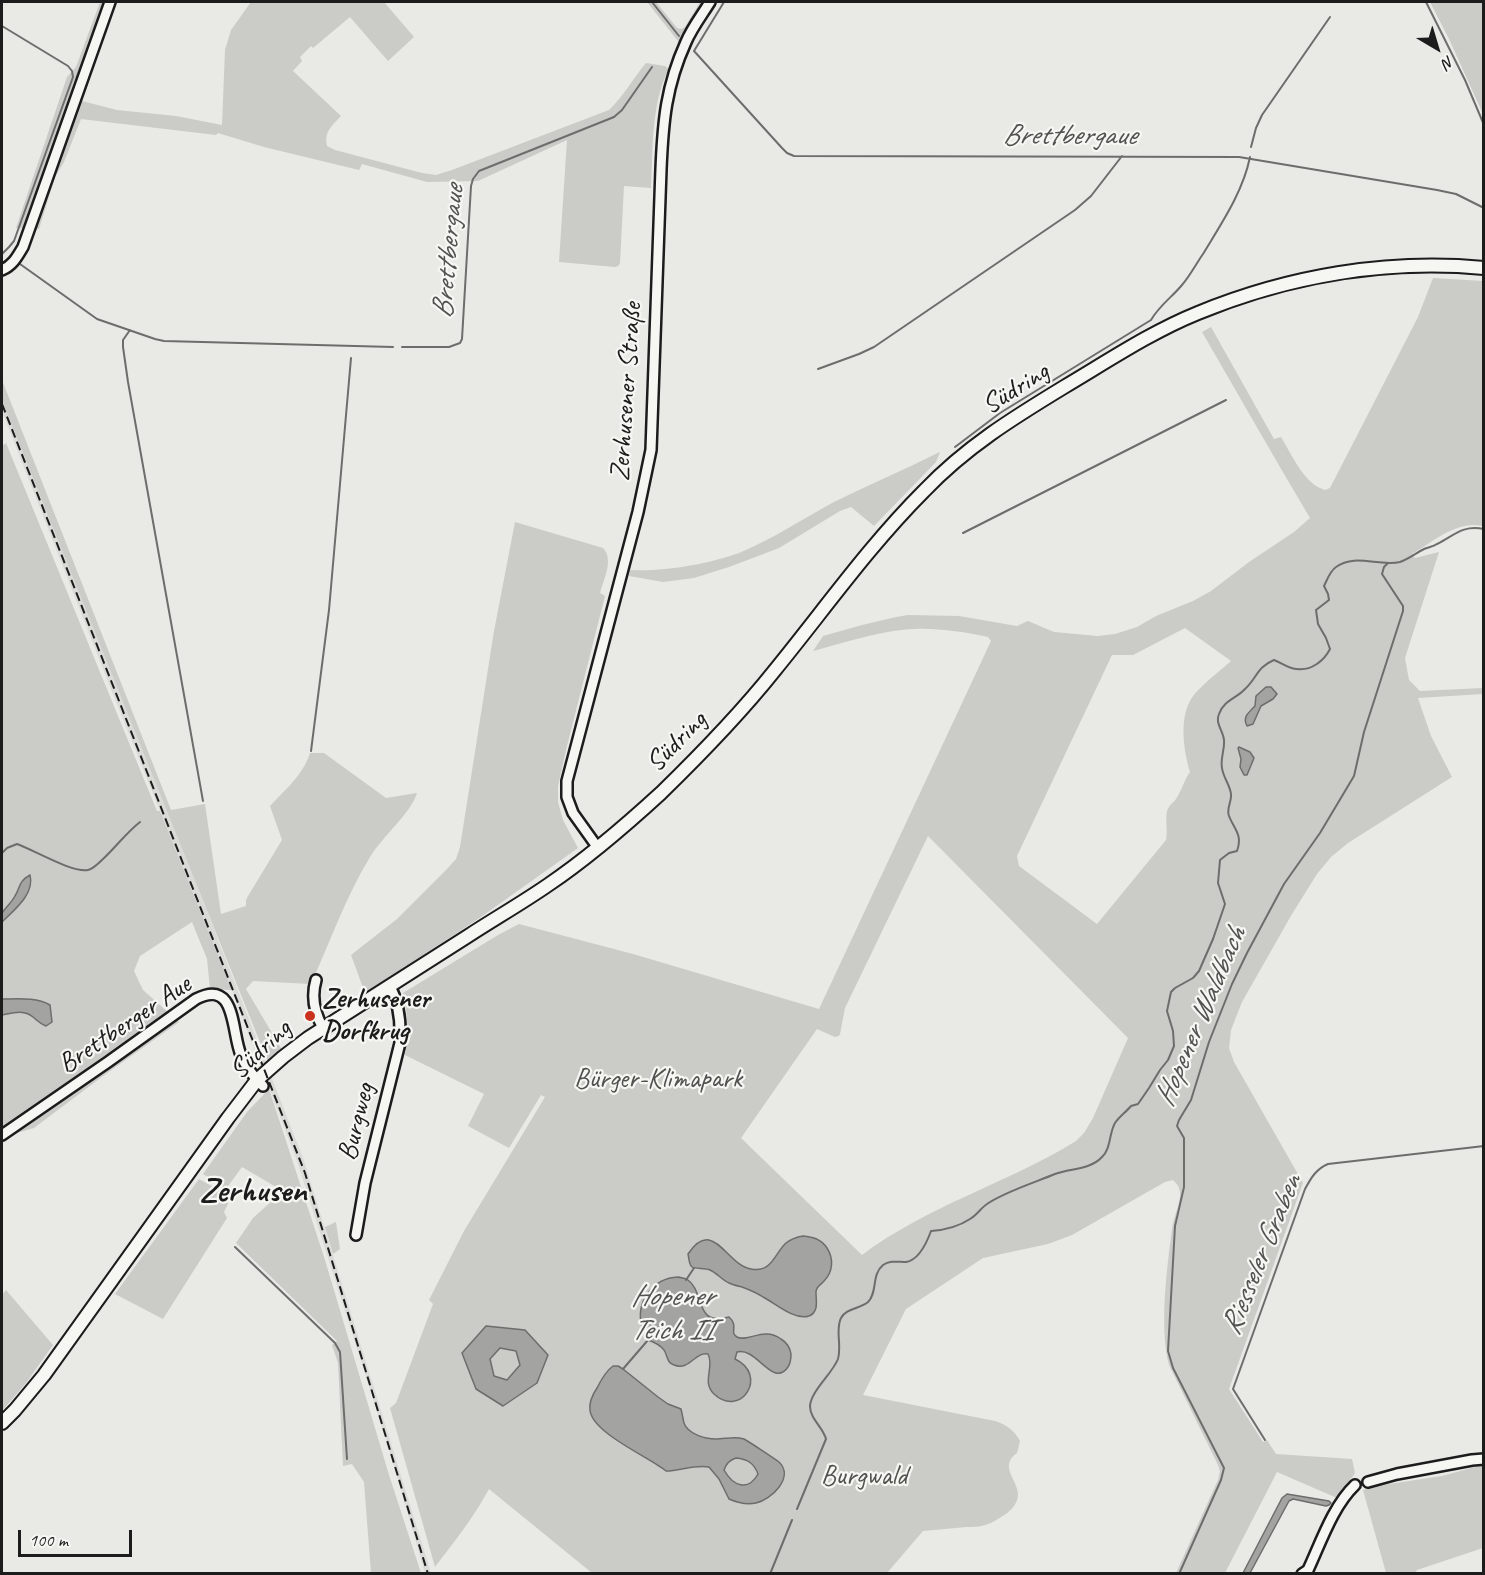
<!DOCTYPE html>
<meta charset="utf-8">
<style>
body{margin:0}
#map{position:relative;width:1485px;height:1575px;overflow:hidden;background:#e9e9e5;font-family:Caveat,sans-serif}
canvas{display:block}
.frame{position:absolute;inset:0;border:3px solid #1c1c1c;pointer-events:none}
.north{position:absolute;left:1407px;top:18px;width:60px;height:60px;-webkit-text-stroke:4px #f6f6f2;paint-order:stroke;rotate:142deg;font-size:16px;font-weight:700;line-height:24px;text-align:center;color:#1c1c1c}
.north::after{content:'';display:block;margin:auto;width:21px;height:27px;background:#1c1c1c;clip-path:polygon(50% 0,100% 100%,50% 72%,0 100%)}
.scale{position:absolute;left:18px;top:1530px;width:114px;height:27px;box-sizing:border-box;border:3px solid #1c1c1c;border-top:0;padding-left:8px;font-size:18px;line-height:21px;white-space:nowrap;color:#1c1c1c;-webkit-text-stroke:4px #f6f6f2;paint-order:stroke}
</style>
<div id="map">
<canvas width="1485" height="1575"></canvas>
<div class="frame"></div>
<div class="north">N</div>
<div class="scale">100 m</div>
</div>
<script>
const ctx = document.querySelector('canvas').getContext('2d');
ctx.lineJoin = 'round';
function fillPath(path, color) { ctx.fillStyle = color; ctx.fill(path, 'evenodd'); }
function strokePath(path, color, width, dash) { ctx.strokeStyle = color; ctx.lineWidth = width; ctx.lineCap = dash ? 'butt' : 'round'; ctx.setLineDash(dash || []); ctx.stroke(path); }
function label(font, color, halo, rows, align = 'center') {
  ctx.font = font + ' Caveat,sans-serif'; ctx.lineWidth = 4.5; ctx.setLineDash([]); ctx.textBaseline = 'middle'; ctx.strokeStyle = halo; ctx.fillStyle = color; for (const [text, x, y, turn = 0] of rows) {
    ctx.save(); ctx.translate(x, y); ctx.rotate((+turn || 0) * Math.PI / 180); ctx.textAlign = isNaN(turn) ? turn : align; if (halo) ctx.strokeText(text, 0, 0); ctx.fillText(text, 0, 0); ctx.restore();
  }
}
fillPath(new Path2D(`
 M2,401l164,405 137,352 128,415h-6l-38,-131 -90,-281 -65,-171 -123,-306 -107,-273z`), '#dadad6');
fillPath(new Path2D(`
 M100,2h16l-34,99 35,9 59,6 46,9 3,-75 6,-20 20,-28h133l30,35 -26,24 -38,-44 -37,31 -2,-2 -11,11 2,4 -9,10 48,45c-9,10 -17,15 -14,30l8,4 87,23 14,2 16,-5 157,-60c15,-14 24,-32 37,-47l19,3 4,3c-18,33 -16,81 -18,119l-27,-2 -4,77 -2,3 -3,1 -56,-5 8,-122 -89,41 -51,1 -65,-18 -3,6 -95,-23 -46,-14 -2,2 -135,-16 -17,43 -9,15 -16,52 -23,-1 51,-151 9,-10z
 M647,2h9l21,26 4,1 4,-2 15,-25h6l-31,57h-5h3c5,-5 7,-11 5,-18z
 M1430,2h53v112l-34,-75z
 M1433,278l50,3v245c-26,-6 -49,15 -71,28l3,4 24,-6 -34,106 4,22 11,11 63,-3v6l-65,4 13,38 21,41 -104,66 -17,14 -14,17 -25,40 -50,88 -11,28 -2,18 5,14 69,121 -74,206 34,53 4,-2 9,14 76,5 3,14 -18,25 -60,-26 -52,101h-49l42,-93 2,-9 -2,-6 -49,-100c-10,-37 -2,-98 3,-136 1,-12 9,-25 8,-37 -1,-6 -3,-8 -7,-12l-8,2 -93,53 -24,9 -65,14 -77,51 -43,86 132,26c12,4 19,9 25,20l-3,12c-26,19 22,36 -11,61 -7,4 -13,9 -21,11 -6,2 -13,2 -19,2 -14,1 -28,3 -43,4l-36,42h-295l-103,-84c-15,28 -35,53 -54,78l-45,-159 6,-5 37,-99 -4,-4 35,-69 81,-134 -4,-2 -32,53 -41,-22 16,-32 -79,-39c4,-21 3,-40 -2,-62l95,-58 21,-11 114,30 186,55 172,-368 -3,-4c-24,-5 -49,-9 -74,-8 -32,1 -70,14 -101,22l10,-15 39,-11 34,-8 12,-2 51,1 58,10 11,-5 26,11 44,4 17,-2 22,-7 19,-11 37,-15 18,-10 38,-29 45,-30 16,-14c-37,-62 -72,-124 -108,-186l9,-5 63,112 7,-2c11,18 23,47 44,53l5,-2 88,-171zM1185,628l46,33c-11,10 -35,28 -41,40 -11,20 -6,51 0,71 -6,8 -8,18 -14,27 -3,4 -7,6 -9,12 -2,8 1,20 -1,29l-69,84 -78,-58 -2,-10 95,-201h21zM1256,696l17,3 -12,7 -8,18 -8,-5 3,-8 7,-5zM928,836l200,202 -35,80 -9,15 -8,8c-68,42 -149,65 -214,114l-121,-117 76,-109 18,8 4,-1 1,-2 5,-26zM703,1240c6,3 17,5 22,10 4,3 5,8 9,11 19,16 36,9 47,-11l50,19c-2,4 -4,9 -7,12 -5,6 -9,7 -7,16l-28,16 -32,-20 -28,-10 -18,-13 -9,-3 -11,-17zM701,1304c3,14 16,17 28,13 8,25 7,23 32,17l30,26 -3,7 -4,4c-6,-1 -15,-1 -19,-4 -9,-7 -13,-15 -25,-16l-4,3 -1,5 5,2 -1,40c-9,1 -16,0 -23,-6 -18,-18 0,-24 -8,-41 -8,-3 -12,4 -17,9l-23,-3 -5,-11 -6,-6zM658,1397l10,7 22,26 10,6 14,3 17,-2 13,2 15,10 6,51 -25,3 -11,-4 -10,-20 -10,-12 -6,-1 -28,5 -9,-1 -7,-5 -26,-14z
 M2,380l169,430 34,-6 16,110 25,-8v-6l2,-4 34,-56 -12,-34c15,-16 33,-31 40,-53h14l62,45 31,-5c-6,20 -35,44 -47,64 -24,39 -40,85 -59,127l-58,-3 -7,8 36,61 -14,12 -266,-661z
 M6,443l151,368h3l72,179 -22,-1 -3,-30 -15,-37 -52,34 -6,15 9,19 36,32 -76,54 -69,52 -24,7 -8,-3v-686z
 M940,452l-4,10 -62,64 -23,-19 -11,4 -61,37 -50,19 -35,11 -31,4 -34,-6 1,-6c32,2 79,-6 109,-17 32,-13 62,-33 93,-50 36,-18 72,-33 108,-51z
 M515,522l88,26c11,11 1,31 -3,45l5,3 -38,150 -9,40v16l5,18 15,28 -100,71 -113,74 -14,-38 46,-36 50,-50 9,-10 4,-12 34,-216z
 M269,1089l56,171 64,215 32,98h-50l-7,-91 -12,-18 -9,2 -5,-103 -6,-18 5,-4 -101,-98 17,-25 30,-27 -41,-24 -16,22 -23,-15 44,-62z
 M199,1179l27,15 2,10 -4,8 3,6 -64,101 -48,-25z
 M336,1222l4,27 -7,5 -8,-27z
 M6,1290l47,55 -27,38 -24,28v-116z
 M736,1458c11,1 18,5 22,16 -10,18 -25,12 -34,-4 2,-6 5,-10 12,-12z
 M1482,1465l2,3 -1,80 -66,22 -2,3h-29l-23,-83 13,-4 66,-10z`), '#cbcbc7');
const water = new Path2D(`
 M1266,687h5l6,7 -4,5 -12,7 -8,18 -6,2c-5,-9 2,-14 8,-20l1,-10z
 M1239,747l11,5 4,6 -7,17h-3l-4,-8 1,-8 -3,-11z
 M30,875c5,19 -16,35 -28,47v-9c4,-6 10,-11 13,-17 6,-10 3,-14 15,-21z
 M2,999c15,0 34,-2 48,6l2,17 -6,4c-6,-2 -8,-5 -13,-9 -10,-8 -20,-4 -31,-2z
 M803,1236c10,1 18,3 24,12 7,11 6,24 -3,33 -3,4 -8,5 -8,11 0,9 3,20 -7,24 -14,5 -34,-13 -46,-19 -6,-4 -13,-7 -21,-10 -4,-1 -9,-2 -13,-4 -7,-3 -12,-10 -19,-13 -5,-2 -15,-1 -18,-3 -3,-2 -3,-9 -4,-13 25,-38 38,11 63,15 21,4 23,-15 35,-26 5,-4 11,-6 17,-7z
 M678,1277c3,1 7,1 10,3 17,12 6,47 41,37 10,9 0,15 8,20 10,6 27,-11 44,2 5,3 9,9 10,15 0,4 -1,10 -3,13 -15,22 -32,-21 -51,-15l-2,7c34,16 6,60 -21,35 -13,-13 1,-26 -6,-40 -14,-2 -18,17 -34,11 -7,-2 -6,-8 -10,-15 -4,-5 -10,-8 -16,-10 -2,-4 -4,-9 -6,-13 -7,-25 11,-49 36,-50z
 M486,1326l39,4 23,25 -11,28 -34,23 -27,-17 -14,-36zM500,1348l16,3 4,14 -13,15 -13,-4 -4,-17z
 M613,1366h5l5,3 35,28 10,7 13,5c1,4 2,10 3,14 4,11 21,16 32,16 9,0 18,-3 28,0 4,2 31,20 35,23 16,15 -8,38 -23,41 -9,2 -18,0 -27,-4l-10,-20 -10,-12c-14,-3 -29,4 -43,4 -17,-14 -74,-38 -76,-61 -1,-7 3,-16 7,-22 4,-8 9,-17 16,-22zM736,1458c11,1 18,5 22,16 -10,18 -25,12 -34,-4 2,-6 5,-10 12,-12z
 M1287,1494l42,7 2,2 -2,2 -3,1 -33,-7 -4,2 -39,72h-7l39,-75z`);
fillPath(water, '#a3a3a1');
strokePath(water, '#6d6d6c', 1.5);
strokePath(new Path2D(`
 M652,2l27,34
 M724,2l-30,49 88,97 5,5 7,3 445,1 198,33 19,4 28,14
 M1426,2l39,78 19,45
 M2,26l66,40 4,5 1,6 -59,164 -5,6 -7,7
 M1251,147l5,-19 6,-13 68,-98
 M20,264l77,55 58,20 9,2 229,6
 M130,330l-7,10v7l5,35 75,419
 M402,347h47l11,-4 2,-4 9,-153 2,-7 6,-8 135,-54 8,-7 30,-43
 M818,369l41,-15 15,-7 201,-137 16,-14 31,-40
 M955,447l45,-34 151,-93c8,-14 21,-23 31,-35 8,-9 14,-21 21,-31 18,-30 40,-62 47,-97
 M963,533l263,-133
 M311,751l18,-141 22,-252
 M2,853l5,-5 10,-4c17,6 55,29 71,26 5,-1 11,-7 15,-11 13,-12 23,-26 37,-37
 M235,1247l100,96 5,9 7,107
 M686,1280l8,-12
 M623,1369l25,-29
 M1265,1440l-32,-51 72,-200c6,-11 11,-20 23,-25l156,-18
 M797,1509l29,-70c-3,-12 -16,-20 -16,-33 1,-15 22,-32 28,-47 4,-14 -3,-29 3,-41 5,-10 19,-9 27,-16 10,-10 3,-27 15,-37 7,-5 15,-3 23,-3 13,-2 21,-20 25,-31 14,-1 27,-4 39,-12 7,-4 11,-11 17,-15 17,-12 49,-22 68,-30 16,-6 35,-4 47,-17 9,-8 7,-24 13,-34 4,-6 11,-11 16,-17l7,-2 11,-16 11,-18 8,-10 6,-14 -1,-15 -6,-20 4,-19 4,-4 18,-10 6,-7 14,-32 12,-35 -7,-21 2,-23 9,-7 8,-2c6,-16 -3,-22 -8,-35 -3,-8 3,-14 2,-22 -1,-9 -8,-17 -9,-26 -2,-9 3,-19 2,-28 -1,-10 -9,-16 -5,-26 4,-13 18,-16 26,-25 12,-11 12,-22 29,-29 8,3 15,9 23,9 14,2 27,-8 33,-20l-4,-11 -8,-14 -2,-14 13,-10 -1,-6 -4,-8c3,-6 6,-15 12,-19 19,-14 43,0 64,-5 9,-3 16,-9 24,-13 4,-2 9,-2 13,-5 18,-9 25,-19 47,-15
 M770,1574l22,-54
 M1179,1574l42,-94 3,-12 -51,-100 -5,-17 7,-125 9,-39v-49l-7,-12 2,-6 12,-20 18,-58 23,-58 15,-31 37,-69 36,-51 34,-57 10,-44 39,-121v-5l-21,-32 2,-7 4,-4`), '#6d6d6c', 2);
const minor = new Path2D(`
 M2,270c11,-5 15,-13 21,-23l87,-245
 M598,848l-25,-35 -6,-16v-16l71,-269 13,-62 10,-281c2,-48 5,-83 25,-127 6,-14 16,-27 24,-40
 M316,980c-5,17 -2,32 7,48
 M2,1135l106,-73 88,-63c41,-21 35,33 45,56 4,12 13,22 22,31
 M356,1235l9,-52 35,-140c1,-20 -1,-40 -10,-57
 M1368,1482l29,-8 75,-14 12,-1
 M1302,1574l6,-4c13,-28 25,-64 47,-85`);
const major = new Path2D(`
 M2,1423l13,-13 29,-35 184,-257 29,-38 26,-23 25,-19c53,-34 106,-68 160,-102 26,-17 54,-33 80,-51 40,-27 77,-59 113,-92 40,-39 79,-79 114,-123 49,-60 94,-124 149,-179 42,-44 89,-73 140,-104 44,-26 87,-55 134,-74 90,-37 188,-54 286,-45`);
strokePath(minor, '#1c1c1c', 14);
strokePath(major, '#1c1c1c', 16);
strokePath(minor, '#f6f6f2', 9);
strokePath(major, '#f6f6f2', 12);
strokePath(new Path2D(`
 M2,404l303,769 123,401`), '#1c1c1c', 2, [9, 4.5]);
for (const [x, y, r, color] of [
 [310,1016,6,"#c8321e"]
]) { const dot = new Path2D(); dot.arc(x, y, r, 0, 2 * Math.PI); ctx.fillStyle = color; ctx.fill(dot); strokePath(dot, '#f6f6f2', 2); }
label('28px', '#1c1c1c', '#f6f6f2', [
 ["Südring",1016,389,-32],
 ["Zerhusener Straße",627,392,-86],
 ["Südring",677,742,-45],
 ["Brettberger Aue",125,1025,-34],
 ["Südring",261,1050,-43],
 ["Burgweg",357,1122,-76]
]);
label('bold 28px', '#1c1c1c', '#f6f6f2', [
 ["Zerhusener",322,1000],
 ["Dorfkrug",322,1032]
], 'left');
label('28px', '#51514f', '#f6f6f2', [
 ["Bürger-Klimapark",658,1080],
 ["Burgwald",864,1477]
]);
label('italic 30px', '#525251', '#f6f6f2', [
 ["Brettbergaue",1069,136],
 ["Brettbergaue",449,252,-85],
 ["Hopener Waldbach",1201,1017,-67],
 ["Riesseler Graben",1262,1255,-68],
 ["Hopener",672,1297],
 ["Teich II",672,1331]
]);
label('bold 34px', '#1c1c1c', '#f6f6f2', [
 ["Zerhusen",253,1192]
]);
</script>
